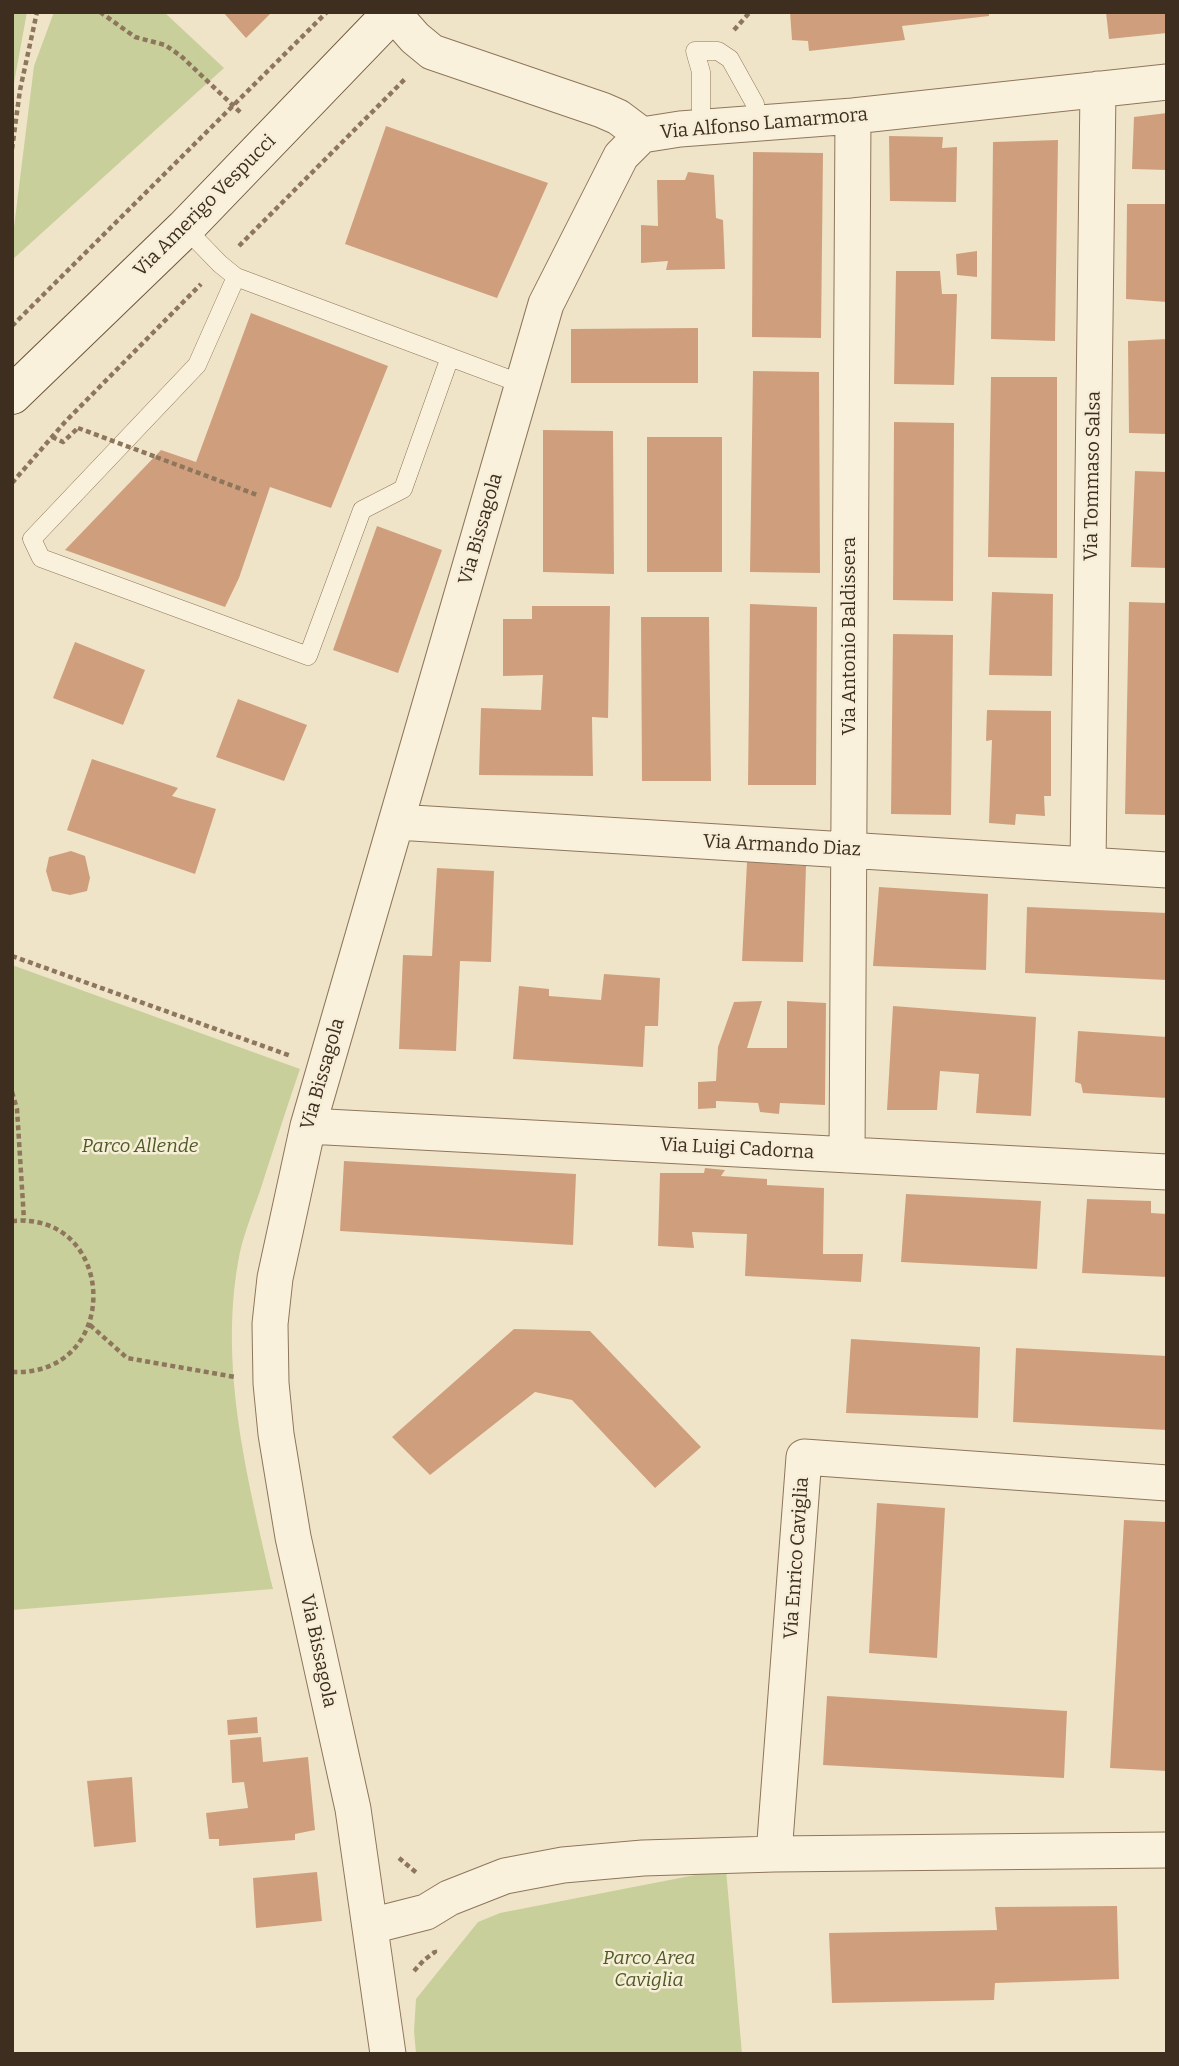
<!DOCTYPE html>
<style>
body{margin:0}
#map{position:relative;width:1179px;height:2066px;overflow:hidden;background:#f0e4c8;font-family:Bitter,serif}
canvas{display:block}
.frame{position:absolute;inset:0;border:14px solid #3d2e20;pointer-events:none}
</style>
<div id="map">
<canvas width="1179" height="2066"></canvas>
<div class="frame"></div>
</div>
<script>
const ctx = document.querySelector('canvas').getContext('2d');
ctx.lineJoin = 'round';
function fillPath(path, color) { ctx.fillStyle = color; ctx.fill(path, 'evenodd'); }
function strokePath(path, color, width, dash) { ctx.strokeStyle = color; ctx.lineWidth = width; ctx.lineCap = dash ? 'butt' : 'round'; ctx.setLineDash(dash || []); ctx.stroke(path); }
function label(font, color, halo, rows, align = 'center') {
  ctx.font = font + ' Bitter,serif'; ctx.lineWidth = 5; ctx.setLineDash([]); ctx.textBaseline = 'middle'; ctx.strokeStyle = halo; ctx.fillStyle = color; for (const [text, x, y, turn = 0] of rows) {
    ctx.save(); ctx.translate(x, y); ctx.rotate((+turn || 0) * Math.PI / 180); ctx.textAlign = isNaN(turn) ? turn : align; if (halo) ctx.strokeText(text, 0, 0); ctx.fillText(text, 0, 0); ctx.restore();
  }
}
fillPath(new Path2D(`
 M12,12h15l-15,82z
 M54,12h110l60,56 -212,192v-17l22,-177z
 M12,965l288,104c-14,41 -27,81 -40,122 -7,20 -15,40 -20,61 -23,112 8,229 33,337l-261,21z
 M726,1869l16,185h-326l-2,-23 2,-32 62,-77 22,-9z`), '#c9cf9b');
fillPath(new Path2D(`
 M223,12h49l-26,26z
 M790,12h199v4l-87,10 3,14 -96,11 -1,-10 -16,-1z
 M1106,12h61v21l-58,6z
 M1167,113v57l-35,-1 2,-52z
 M386,126l162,57 -51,115 -152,-54z
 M889,136l54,1 -1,11 15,-1 -1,55 -66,-1z
 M1058,140l-3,201 -64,-2 2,-197z
 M753,152l70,1 -2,185 -69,-1z
 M688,172l26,3 2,43 7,2 2,49 -59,1 2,-9 -27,2v-38l17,1 -1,-46h28z
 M1127,204h40v98l-41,-3z
 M977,251v26l-20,-2 -1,-21z
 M896,271h44l2,23h15l-3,91 -60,-1z
 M251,313l137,53 -57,142 -61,-21 -31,91 -14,29 -160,-57 96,-100 35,12z
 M698,328v55h-127v-54z
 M1167,339v95l-38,-1 -1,-92z
 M753,371l66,1 1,201 -70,-1z
 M991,377h66v181l-69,-1z
 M894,422l60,1 -1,178 -60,-1z
 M543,430l70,1 1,143 -71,-2z
 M647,437h75v135h-75z
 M1135,471l32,1v96l-36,-1z
 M377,526l65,24 -44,123 -65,-23z
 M992,592l61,2 -1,82 -63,-1z
 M1129,602l38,1v212l-42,-1z
 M750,604l67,3 -1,178h-68z
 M532,606h78l-2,112 -16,-1 1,59 -114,-1 2,-67 60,2 2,-35 -40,1v-57h29z
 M641,617h68l2,164h-69z
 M893,634l60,1 -2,180 -60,-1z
 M75,642l70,28 -22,55 -70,-27z
 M238,699l69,26 -23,56 -68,-24z
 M987,710l64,1v85h-7l1,20 -29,-2 -1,11 -26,-2 3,-83 -6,1z
 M92,759l86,29 -6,8 44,13 -21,65 -128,-44z
 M71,851l14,5 5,22 -3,13 -17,4 -18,-4 -6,-20 3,-14z
 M747,862l59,4 -3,96 -61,-1z
 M437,868l57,3 -3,91 -31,-1 -4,90 -57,-2 4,-94 29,1z
 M879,887l109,7 -2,76 -113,-4z
 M1027,907l140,6v67l-142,-7z
 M604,974l56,4 -2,48h-13l-2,41 -130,-8 6,-73 30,3v7l52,4z
 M762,1001l-15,47h40v-47l39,2 -1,102 -45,-2 -1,11 -19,-2 -2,-9 -42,-2v7l-18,1v-27l18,-1 2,-34 16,-45z
 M893,1006l143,11 -5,99 -55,-3 3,-39 -39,-3 -3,39h-50z
 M1078,1031l89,6v61l-84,-5 -2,-9 -6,-2z
 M344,1161l232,13 -3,71 -233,-14z
 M705,1168l20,2 -4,6 46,3v6l57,3 -1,66h40l-2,28 -116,-6 2,-42 -55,-2 2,16 -36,-2 2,-73h44z
 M906,1194l135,7 -4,68 -136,-7z
 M1087,1199l64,2v12l16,1v63l-85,-4z
 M514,1329l76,2 111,116 -46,41 -83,-88 -37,-8 -105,83 -38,-38z
 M851,1339l129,8 -2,71 -132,-5z
 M1016,1348l151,8v74l-154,-8z
 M877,1503l68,5 -8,150 -68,-5z
 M1124,1520l43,2v249l-57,-3z
 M827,1696l240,15 -3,67 -241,-13z
 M257,1717l1,16 -30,2 -1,-15z
 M261,1737l2,25 45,-5 7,73 -20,4v6l-76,6v-7h-10l-3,-26 42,-5 -4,-26 -12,1 -2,-43z
 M132,1777l4,65 -42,5 -7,-66z
 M317,1872l5,49 -66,7 -3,-50z
 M1117,1906l2,73 -124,4 -1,17 -162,3 -3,-70 168,-3 -2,-23z`), '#cf9f7d');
const service = new Path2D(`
 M701,128v-56l-6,-21h23l12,8 25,45 2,21
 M185,228l35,36 16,13 286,107
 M236,277l-39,88 -165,174 9,19 267,98 54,-146 41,-21 47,-132`);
const minor = new Path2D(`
 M393,13l22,25 17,14 170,58 16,7 24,18 38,-6 173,-13 314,-34
 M397,822l770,48
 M1088,864l10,-775
 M308,1126l859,46
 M847,1155l6,-1039
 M774,1854l30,-397 363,26
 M371,1926l55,-14 23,-14 56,-22 58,-11 80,-7 131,-4 393,-4
 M388,2054l-35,-245 -60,-272 -17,-103 -5,-51 -1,-59 5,-46 33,-152 238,-822 75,-148 21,-21`);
const secondary = new Path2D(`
 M12,395l173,-167 208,-216`);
strokePath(service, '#8d765c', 19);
strokePath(minor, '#8d765c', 37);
strokePath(secondary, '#6f573f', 40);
strokePath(new Path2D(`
 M100,12l35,25 30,8 16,11 61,58
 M734,30l16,-18
 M12,149l8,-59 17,-78
 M239,246l167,-168
 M12,326l315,-314
 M52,437l11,5 15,-14
 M156,457l101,38
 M12,483l53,-61 136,-138
 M12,956l279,100
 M12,1092l5,17 7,111
 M12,1221c106,-10 111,156 0,151
 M90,1325l37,33 108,19
 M399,1858l19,16
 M414,1971l10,-11 11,-8 -1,-4`), '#8d765c', 4.5, [5, 3.5]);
strokePath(service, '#faf1dc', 18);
strokePath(minor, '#faf1dc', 35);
strokePath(secondary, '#faf1dc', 38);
strokePath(new Path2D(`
 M78,428l78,29`), '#8d765c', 4.5, [5, 3.5]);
label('19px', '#3d2e20', '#f7eed8', [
 ["Via Alfonso Lamarmora",764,124,-5],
 ["Via Amerigo Vespucci",205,206,-45],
 ["Via Tommaso Salsa",1093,476,-89],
 ["Via Bissagola",481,529,-74],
 ["Via Antonio Baldissera",850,636,-90],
 ["Via Armando Diaz",782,846,3],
 ["Via Bissagola",323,1074,-74],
 ["Via Luigi Cadorna",737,1149,3],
 ["Via Enrico Caviglia",797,1558,-86],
 ["Via Bissagola",318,1651,78]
]);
label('italic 19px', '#4d5a26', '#f7eed8', [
 ["Parco Allende",140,1147],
 ["Parco Area",649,1959],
 ["Caviglia",649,1981]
]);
</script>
